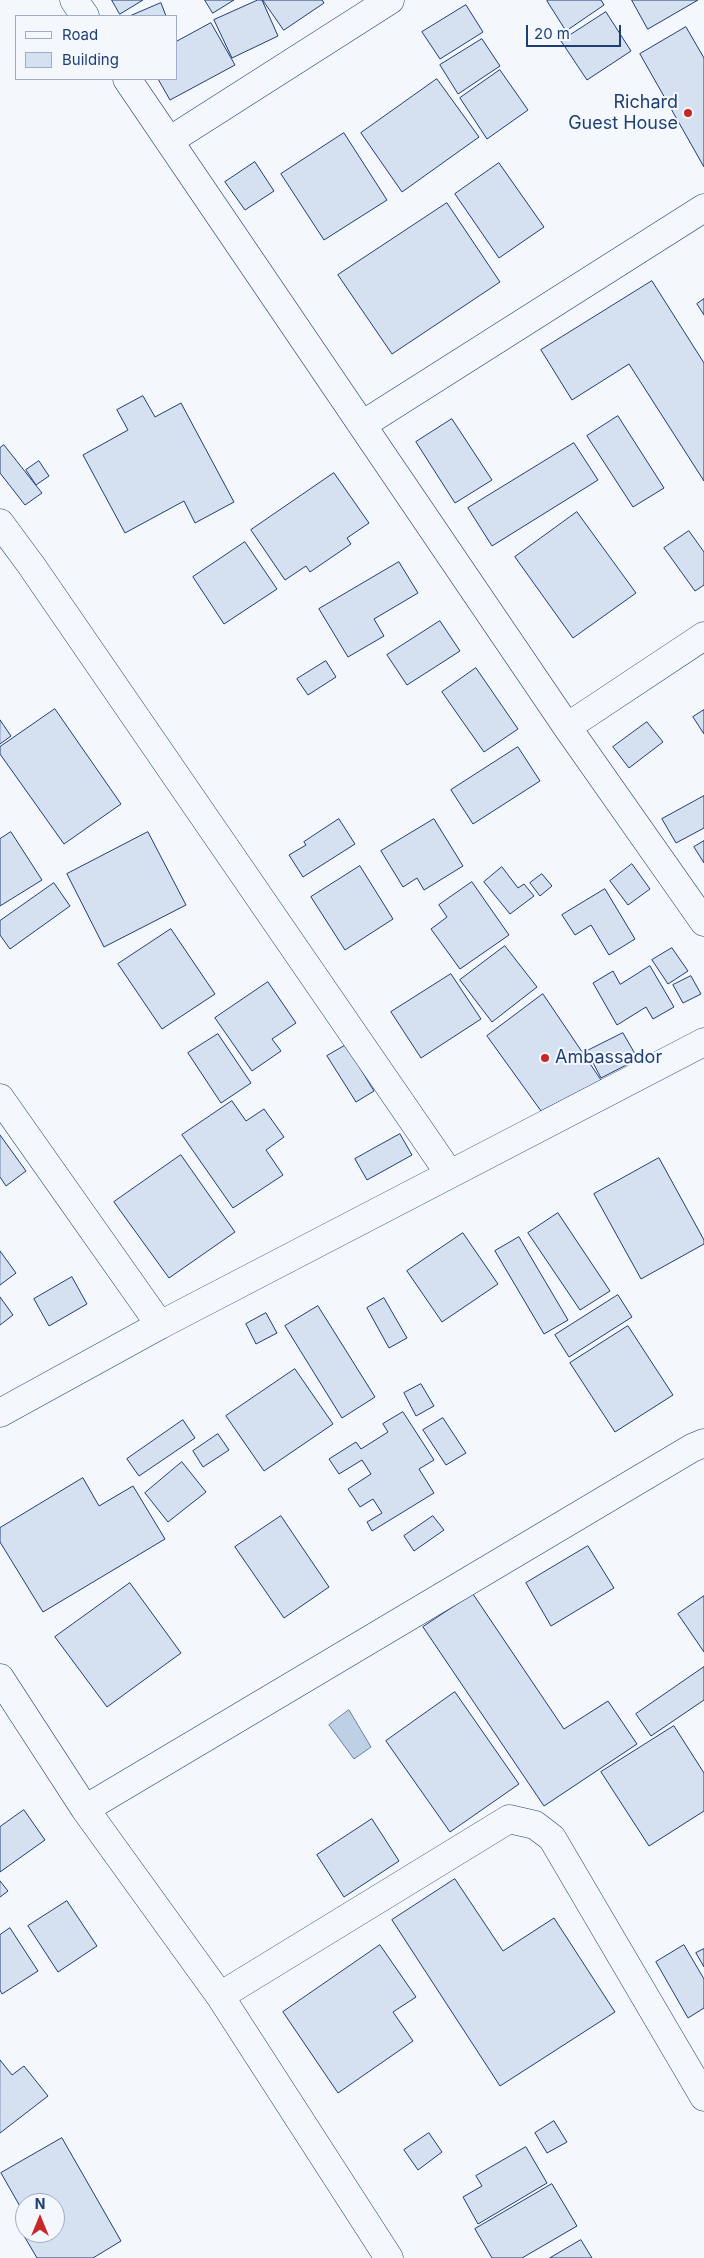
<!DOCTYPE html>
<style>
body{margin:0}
#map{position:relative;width:704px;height:2258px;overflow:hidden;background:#f4f7fb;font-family:Inter,sans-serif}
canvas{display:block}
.legend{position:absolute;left:15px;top:15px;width:162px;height:65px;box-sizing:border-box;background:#f4f7fb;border:1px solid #9eadc5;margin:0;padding:6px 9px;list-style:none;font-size:15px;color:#1d3f73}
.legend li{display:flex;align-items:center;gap:10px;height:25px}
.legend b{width:25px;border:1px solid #9eadc5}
.north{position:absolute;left:15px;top:2193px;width:50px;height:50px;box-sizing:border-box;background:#f4f7fb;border:1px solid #9eadc5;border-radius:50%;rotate:0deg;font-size:14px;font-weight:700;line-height:20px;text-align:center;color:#1d3f73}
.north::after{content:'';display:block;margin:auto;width:18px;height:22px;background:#c62828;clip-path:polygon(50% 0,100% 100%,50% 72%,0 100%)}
.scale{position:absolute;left:526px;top:25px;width:95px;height:22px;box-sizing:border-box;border:2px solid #1d3f73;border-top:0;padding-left:6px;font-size:15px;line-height:18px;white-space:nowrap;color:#1d3f73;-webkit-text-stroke:4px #f4f7fb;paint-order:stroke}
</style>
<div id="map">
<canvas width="704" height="2258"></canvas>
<ul class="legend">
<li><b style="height:6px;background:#f4f7fb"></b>Road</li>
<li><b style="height:14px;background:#d5e0f0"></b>Building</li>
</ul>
<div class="north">N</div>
<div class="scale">20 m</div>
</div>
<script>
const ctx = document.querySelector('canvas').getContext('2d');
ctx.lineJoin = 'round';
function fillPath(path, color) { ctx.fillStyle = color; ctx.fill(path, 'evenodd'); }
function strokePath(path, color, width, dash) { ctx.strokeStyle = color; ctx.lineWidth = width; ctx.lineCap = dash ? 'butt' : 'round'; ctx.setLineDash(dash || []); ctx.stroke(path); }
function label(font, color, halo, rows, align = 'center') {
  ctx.font = font + ' Inter,sans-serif'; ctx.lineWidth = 4; ctx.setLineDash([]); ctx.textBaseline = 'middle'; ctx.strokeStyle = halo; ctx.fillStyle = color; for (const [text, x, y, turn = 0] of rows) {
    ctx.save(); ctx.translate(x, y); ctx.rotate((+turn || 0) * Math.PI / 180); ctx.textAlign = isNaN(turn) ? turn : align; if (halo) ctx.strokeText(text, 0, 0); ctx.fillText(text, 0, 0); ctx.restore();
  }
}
const water = new Path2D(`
 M349,1710l22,37 -17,12 -25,-34z`);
fillPath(water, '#bed0e5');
strokePath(water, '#687fa3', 1);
const building = new Path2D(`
 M112,0h31l-23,14z
 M205,0h29l-21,13z
 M258,0h4l16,36 -46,22 -18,-38z
 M263,0h59l2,3 -40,27z
 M549,0h52l3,5 -38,26 -19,-30z
 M632,0h66l-50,29z
 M161,3l5,13h-36z
 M466,5l17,27 -43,27 -18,-27z
 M606,12l25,39 -44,29 -26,-39z
 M211,23l24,42 -65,35 -12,-21h18v-37z
 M686,27l18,31v109l-64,-113z
 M482,39l18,27 -42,28 -18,-29z
 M500,70l28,40 -41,29 -27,-41z
 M437,79l42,58 -77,55 -41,-59z
 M344,133l43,67 -63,40 -43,-66z
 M255,162l19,29 -29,19 -20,-28z
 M499,163l45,64 -45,31 -44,-64z
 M447,203l53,79 -108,72 -54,-79z
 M652,281l52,82v118l-75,-117 -57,36 -31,-50z
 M704,299v16l-7,-11z
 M143,396l12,21 26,-14 53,99 -39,21 -11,-22 -59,32 -42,-78 45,-25 -11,-20z
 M618,416l46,72 -31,19 -46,-71z
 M452,419l40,61 -37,23 -39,-61z
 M574,443l24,37 -106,66 -24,-38z
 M4,445l38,48 -17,12 -25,-32v-25z
 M39,461l10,15 -13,9 -10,-15z
 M334,473l35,50 -22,15 4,6 -41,28 -4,-6 -21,14 -34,-50z
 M577,512l59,81 -63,45 -58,-81z
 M689,531l15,21v33l-9,6 -31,-43z
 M245,542l32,47 -53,35 -31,-47z
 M399,562l19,31 -44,26 10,17 -36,21 -29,-48z
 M440,621l20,30 -53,34 -20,-30z
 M326,661l10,16 -28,18 -11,-16z
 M476,668l42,61 -34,23 -42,-60z
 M55,709l66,95 -57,40 -64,-90v-7z
 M704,710v24l-11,-17z
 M0,720l11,16 -11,8z
 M647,722l16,20 -34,26 -16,-21z
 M518,747l22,34 -67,43 -22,-34z
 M704,796v32l-28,15 -14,-24z
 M339,819l16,25 -52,33 -14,-22 17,-10 -2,-3z
 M434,819l29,47 -39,24 -7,-12 -14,9 -22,-36z
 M11,832l31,48 -42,26v-67z
 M148,832l38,73 -82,42 -37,-73z
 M704,841v22l-10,-16z
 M632,864l18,25 -22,16 -18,-24z
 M360,866l33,53 -48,31 -34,-53z
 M502,867l16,21 6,-4 10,12 -24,18 -26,-32z
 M542,874l10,12 -12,10 -10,-13z
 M472,882l37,53 -49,34 -29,-40 16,-12 -8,-12z
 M54,883l16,23 -60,43 -10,-14v-14z
 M605,889l30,50 -26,16 -18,-30 -16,10 -13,-20z
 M171,929l44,65 -53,35 -44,-65z
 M505,946l32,41 -45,35 -32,-42z
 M672,948l16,23 -20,13 -16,-24z
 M650,966l24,41 -21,12 -7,-12 -29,18 -24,-42 20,-12 7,13z
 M451,974l30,45 -60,39 -30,-46z
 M691,976l10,18 -18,9 -10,-18z
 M268,982l28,41 -24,16 9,12 -29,20 -37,-53z
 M543,994l58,86 -60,31 -54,-75z
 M623,1033l15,26 -37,19 -14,-27z
 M218,1034l33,49 -30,20 -33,-50z
 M346,1045l28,46 -18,11 -29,-46z
 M232,1101l14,20 18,-12 20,28 -18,13 17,25 -50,33 -51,-73z
 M400,1134l12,21 -45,25 -12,-21z
 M0,1135l26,36 -20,15 -6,-9z
 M181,1155l54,77 -66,46 -55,-76z
 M659,1158l45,82v4l-63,35 -47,-85z
 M558,1213l52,78 -30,19 -52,-77z
 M463,1233l35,51 -56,38 -35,-51z
 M519,1237l49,83 -24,14 -49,-83z
 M0,1251l16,22 -16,12z
 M72,1277l15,27 -38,22 -15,-27z
 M618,1295l14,22 -63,40 -14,-22z
 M0,1297l13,18 -13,10z
 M384,1298l23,40 -18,10 -22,-40z
 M318,1306l57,91 -33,21 -57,-92z
 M266,1313l11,20 -21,11 -10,-20z
 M628,1326l45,69 -58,37 -45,-69z
 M295,1369l38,55 -69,47 -38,-55z
 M421,1384l13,22 -18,10 -12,-23z
 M403,1412l31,48 -15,9 15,24 -62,38 -5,-9 15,-9 -9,-14 -13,8 -12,-18 23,-15 -9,-14 -23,14 -10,-15 27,-17 5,7 27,-17 -5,-8z
 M443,1418l23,35 -20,12 -23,-35z
 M183,1420l12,18 -56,38 -12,-17z
 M218,1434l11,16 -26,17 -10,-16z
 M182,1462l24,30 -38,30 -23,-29z
 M83,1478l16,28 34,-20 32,53 -122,73 -43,-70v-14z
 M281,1516l48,71 -45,31 -49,-71z
 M433,1516l11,14 -30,21 -10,-15z
 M588,1546l26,42 -63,38 -25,-43z
 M130,1583l51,70 -74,54 -52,-70z
 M473,1594l91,135 44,-28 29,43 -93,62 -121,-179z
 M704,1596v56l-26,-38z
 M704,1667v33l-53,36 -15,-22z
 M455,1692l64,92 -69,48 -64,-91z
 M674,1726l30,47v38l-55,35 -48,-74z
 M24,1810l21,30 -45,32v-45z
 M372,1819l27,42 -55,36 -27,-42z
 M455,1879l48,72 51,-33 61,94 -115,74 -108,-166z
 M0,1881l8,10 -8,6z
 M67,1901l30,45 -39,26 -30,-46z
 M10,1928l28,43 -36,23 -2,-4v-55z
 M380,1945l36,52 -23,15 20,29 -75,52 -55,-81z
 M684,1945l20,34v29l-16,10 -32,-56z
 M704,1949v18l-8,-14z
 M0,2060l12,15 12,-9 24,30 -48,37z
 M554,2121l13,21 -20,11 -12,-20z
 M429,2133l13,19 -24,18 -14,-20z
 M62,2138l59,103 -28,17h-56l-17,-29 5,-2v6h30v-30h-30v12l-24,-42z
 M526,2147l21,36 -69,41 -15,-27 19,-11 -6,-10z
 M552,2184l25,42 -55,32h-30l-17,-29z
 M581,2240l11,18h-42z`);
fillPath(building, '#d5e0f0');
strokePath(building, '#1d3f73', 1);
const minor = new Path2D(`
 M74,0l11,16
 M127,79l440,648 137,195
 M169,141l221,-141
 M362,425l342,-217
 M0,523l31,42 418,608
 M567,727l137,-91
 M0,1098l160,227
 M0,1413l160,-88 544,-283
 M0,1678l85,131 135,187 169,262
 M85,1809l607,-361 12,-5
 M220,1996l289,-177 26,6 17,13 152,259`);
strokePath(minor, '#1d3f73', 29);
strokePath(minor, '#f4f7fb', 28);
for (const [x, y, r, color] of [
 [688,113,5,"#c62828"],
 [545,1058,5,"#c62828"]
]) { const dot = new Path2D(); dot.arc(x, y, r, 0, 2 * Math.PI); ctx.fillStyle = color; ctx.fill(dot); strokePath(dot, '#f4f7fb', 2); }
label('18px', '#1d3f73', '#f4f7fb', [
 ["Richard",678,103],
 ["Guest House",678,124],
 ["Ambassador",555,1058,"left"]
], 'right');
</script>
